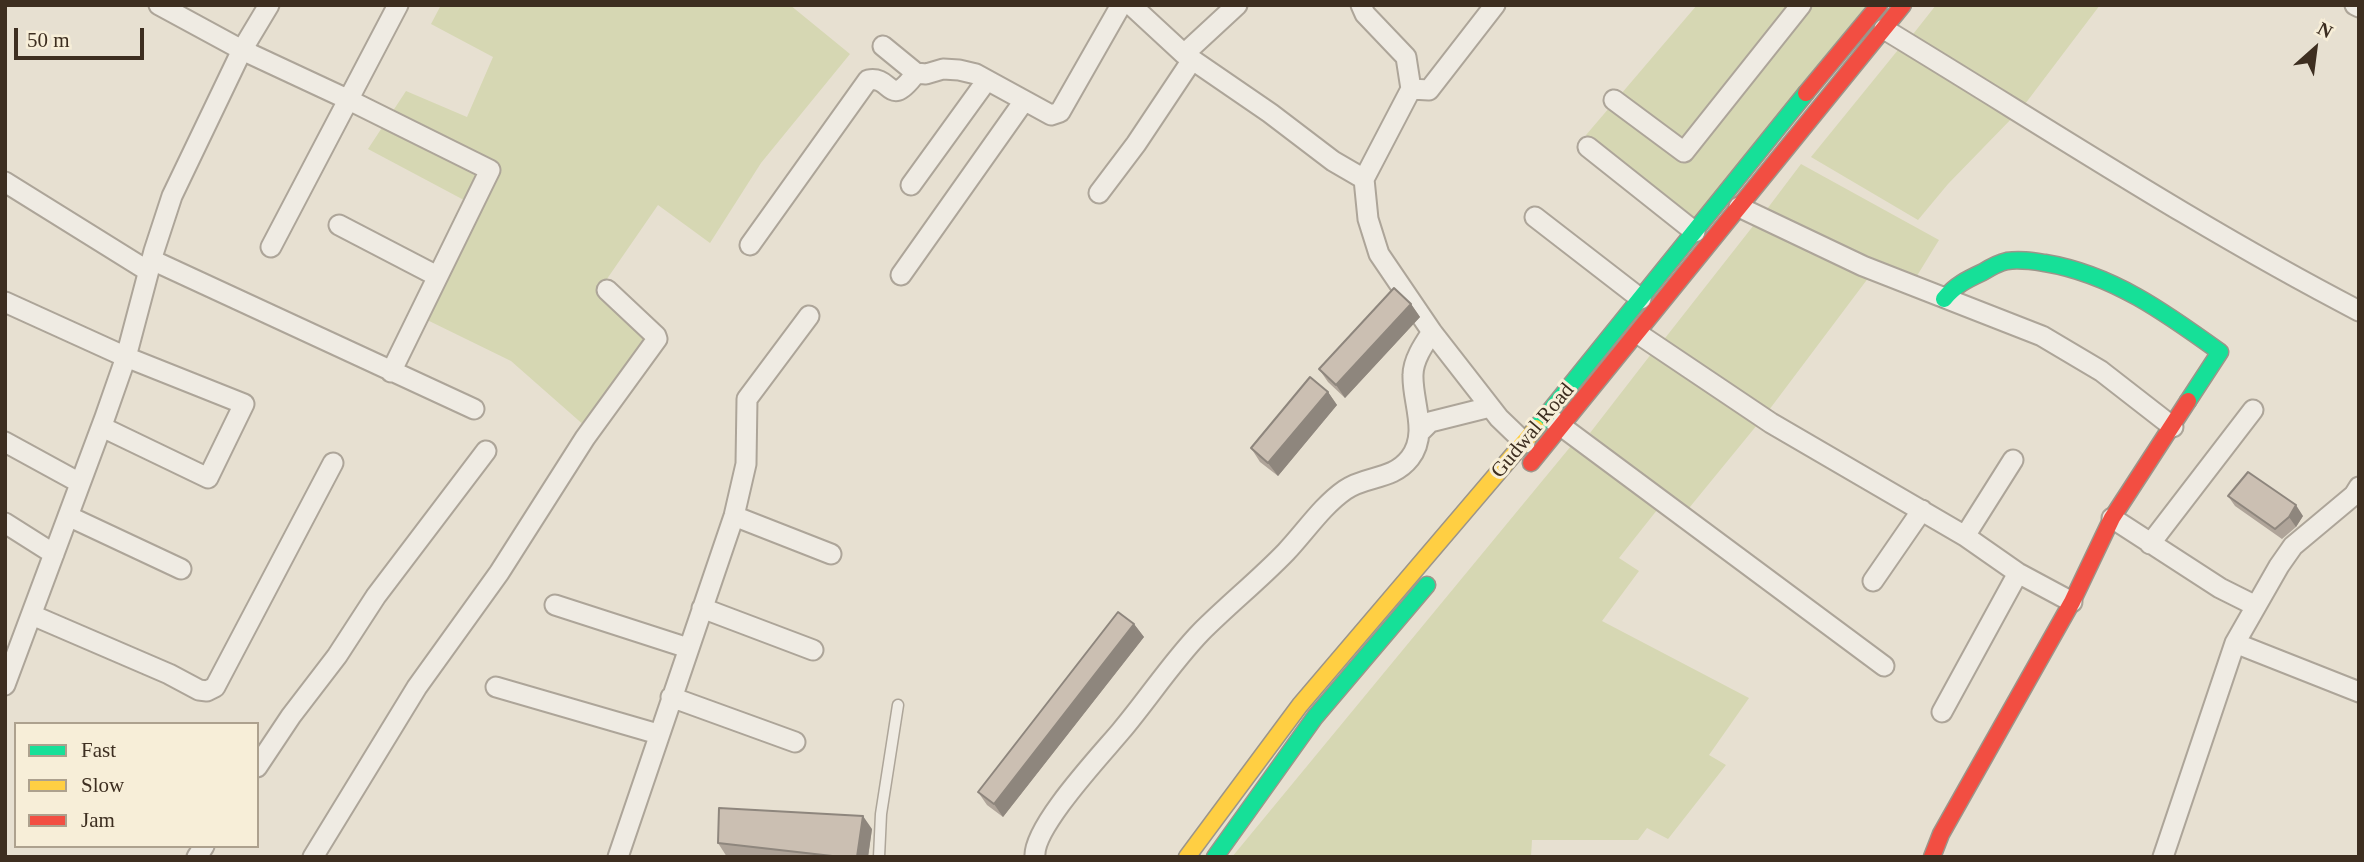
<!DOCTYPE html>
<style>
body{margin:0}
#map{position:relative;width:2364px;height:862px;overflow:hidden;background:#e7e0d1;font-family:Georgia,serif}
canvas{display:block}
.frame{position:absolute;inset:0;border:7px solid #3d2e20;pointer-events:none}
.legend{position:absolute;left:14px;top:722px;width:245px;height:126px;box-sizing:border-box;background:#f7eed8;border:2px solid #ada18e;margin:0;padding:9px 12px;list-style:none;font-size:21px;color:#3d2e20}
.legend li{display:flex;align-items:center;gap:14px;height:35px}
.legend b{width:35px;border:2px solid #ada18e}
.north{position:absolute;left:2280px;top:14px;width:70px;height:70px;-webkit-text-stroke:5px #f7eed8;paint-order:stroke;rotate:28deg;font-size:19px;font-weight:700;line-height:28px;text-align:center;color:#3d2e20}
.north::after{content:'';display:block;margin:auto;width:24px;height:32px;background:#3d2e20;clip-path:polygon(50% 0,100% 100%,50% 72%,0 100%)}
.scale{position:absolute;left:14px;top:28px;width:130px;height:32px;box-sizing:border-box;border:4px solid #3d2e20;border-top:0;padding-left:9px;font-size:21px;line-height:24px;white-space:nowrap;color:#3d2e20;-webkit-text-stroke:5px #f7eed8;paint-order:stroke}
</style>
<div id="map">
<canvas width="2364" height="862"></canvas>
<div class="frame"></div>
<ul class="legend">
<li><b style="height:9px;background:#16e098"></b>Fast</li>
<li><b style="height:9px;background:#ffcf43"></b>Slow</li>
<li><b style="height:9px;background:#f24e42"></b>Jam</li>
</ul>
<div class="north">N</div>
<div class="scale">50 m</div>
</div>
<script>
const ctx = document.querySelector('canvas').getContext('2d');
ctx.lineJoin = 'round';
function fillPath(path, color) { ctx.fillStyle = color; ctx.fill(path, 'evenodd'); }
function strokePath(path, color, width, dash) { ctx.strokeStyle = color; ctx.lineWidth = width; ctx.lineCap = dash ? 'butt' : 'round'; ctx.setLineDash(dash || []); ctx.stroke(path); }
function label(font, color, halo, rows, align = 'center') {
  ctx.font = font + ' Georgia,serif'; ctx.lineWidth = 6; ctx.setLineDash([]); ctx.textBaseline = 'middle'; ctx.strokeStyle = halo; ctx.fillStyle = color; for (const [text, x, y, turn = 0] of rows) {
    ctx.save(); ctx.translate(x, y); ctx.rotate((+turn || 0) * Math.PI / 180); ctx.textAlign = isNaN(turn) ? turn : align; if (halo) ctx.strokeText(text, 0, 0); ctx.fillText(text, 0, 0); ctx.restore();
  }
}
fillPath(new Path2D(`
 M441,5h349l60,49 -89,109 -51,80 -52,-38 -58,84 48,49 -62,89 -75,-66 -90,-44 56,-110 -109,-58 38,-58 61,26 26,-60 -62,-33z
 M1697,5h172l-176,216 -9,-3 -98,-83z
 M1936,5h164l-78,103 -112,-70z
 M1902,45l115,68 -69,71 -30,36 -107,-63z
 M1801,164l138,76 -24,39 -151,-66z
 M1757,221l112,56 -103,137 -104,-72z
 M1655,349l102,76 -72,88 -95,-80z
 M1571,446l90,59 -42,53 20,13 -37,50 147,77 -40,57 17,10 -58,74 -21,-11 -9,12h-106l-1,17h-299z`), '#d6d7b3');
const lane = new Path2D(`
 M879,857l2,-43 17,-109`);
const street = new Path2D(`
 M159,5l83,45 105,49 143,71 -99,202
 M1131,5l53,49 86,59 63,48 31,18 4,40 11,35 53,78 67,86 26,25
 M1361,5l4,9 41,43 5,32
 M2355,5l4,2
 M1884,29c157,95 311,197 475,282
 M883,46l33,27 10,1 17,-5 16,1 17,4 75,41 9,-3 61,-107
 M1184,54l53,-49
 M1614,100l70,52 117,-147
 M1588,147l107,85
 M1364,179l47,-90 18,1 66,-85
 M5,182l143,89
 M911,185l76,-105
 M1099,193l37,-49 56,-84
 M1739,207l124,59 179,70 59,35 72,56
 M1535,217l106,82
 M339,225l98,51
 M750,245l118,-165c25,-5 20,31 48,-7
 M271,247l127,-242
 M152,260l322,149
 M901,275l123,-174
 M5,302l121,55 118,47 -36,74 -106,-51
 M1640,335l131,88 194,113 48,-76
 M1553,420l331,246
 M1419,433l11,-11 60,-15
 M5,442l75,41
 M68,516l113,53
 M734,516l97,38
 M2112,518l108,70 36,18
 M5,523l49,31
 M1965,536l53,37 54,29
 M2150,544l103,-134
 M1873,581l49,-71
 M555,605l133,43
 M702,608l111,42
 M32,615l137,59 30,16 8,1 8,-4 118,-224
 M2235,643l124,49
 M5,685l100,-268 21,-60 28,-106 18,-55 70,-146 27,-45
 M496,687l162,47
 M671,697l124,45
 M1942,712l76,-139
 M257,767l34,-51 46,-60 39,-60 110,-145
 M197,857l7,-11
 M313,857l104,-170 82,-114 86,-135 72,-99 -1,-3 -49,-46
 M618,857l116,-341 12,-52 1,-65 62,-83
 M1035,857c-3,-29 66,-102 86,-126 27,-32 51,-69 80,-99 28,-28 58,-52 85,-80 19,-20 36,-46 59,-62 21,-15 47,-9 65,-32 19,-25 2,-56 3,-83 0,-15 11,-31 19,-43
 M2163,857l72,-214 44,-77 14,-20 61,-51 5,-8`);
const fast = new Path2D(`
 M1944,299c11,-14 24,-20 39,-27 8,-5 15,-9 24,-11 13,-2 25,0 38,2 67,11 121,50 175,89l-32,49
 M1536,428l270,-335
 M1215,857l100,-140 112,-132`);
const slow = new Path2D(`
 M1187,857l113,-152 236,-277`);
const jam = new Path2D(`
 M1806,93l73,-88
 M1531,463l372,-458
 M1932,857l9,-23 131,-232 40,-84 76,-117`);
strokePath(lane, '#ada599', 13);
strokePath(street, '#ada599', 23);
strokePath(fast, '#9c958a', 19);
strokePath(slow, '#9c958a', 19);
strokePath(jam, '#9c958a', 19);
strokePath(lane, '#efebe3', 10);
strokePath(street, '#efebe3', 19);
strokePath(fast, '#16e098', 16);
strokePath(slow, '#ffcf43', 16);
strokePath(jam, '#f24e42', 16);
fillPath(new Path2D(`
 M1411,304l9,13 -75,81 -17,-16 -9,-13z
 M1328,392l9,13 -59,71 -18,-14 -9,-14z
 M2228,496l75,20 -7,11 -14,12 -47,-33z
 M1134,624l10,13 -141,180 -16,-12 -9,-13z
 M872,829l-4,28h-141l-9,-14z`), '#afa499');
fillPath(new Path2D(`
 M1411,304l9,13 -75,81 -9,-13z
 M1328,392l9,13 -59,71 -10,-13z
 M2296,505l7,11 -7,11 -7,-10z
 M1134,624l10,13 -141,180 -9,-13z
 M863,816l9,13 -4,28h-11z`), '#8e867d');
const building = new Path2D(`
 M1394,288l17,16 -75,81 -17,-16z
 M1310,377l18,15 -60,71 -17,-15z
 M2248,472l48,33 -7,12 -14,12 -47,-33z
 M1118,612l16,12 -140,180 -16,-12z
 M719,808l144,8 -6,41h-16l-123,-14z`);
fillPath(building, '#cbbfb2');
strokePath(building, '#8e867d', 2);
label('21px', '#3d2e20', '#f7eed8', [
 ["Gudwal Road",1533,431,-50]
]);
</script>
